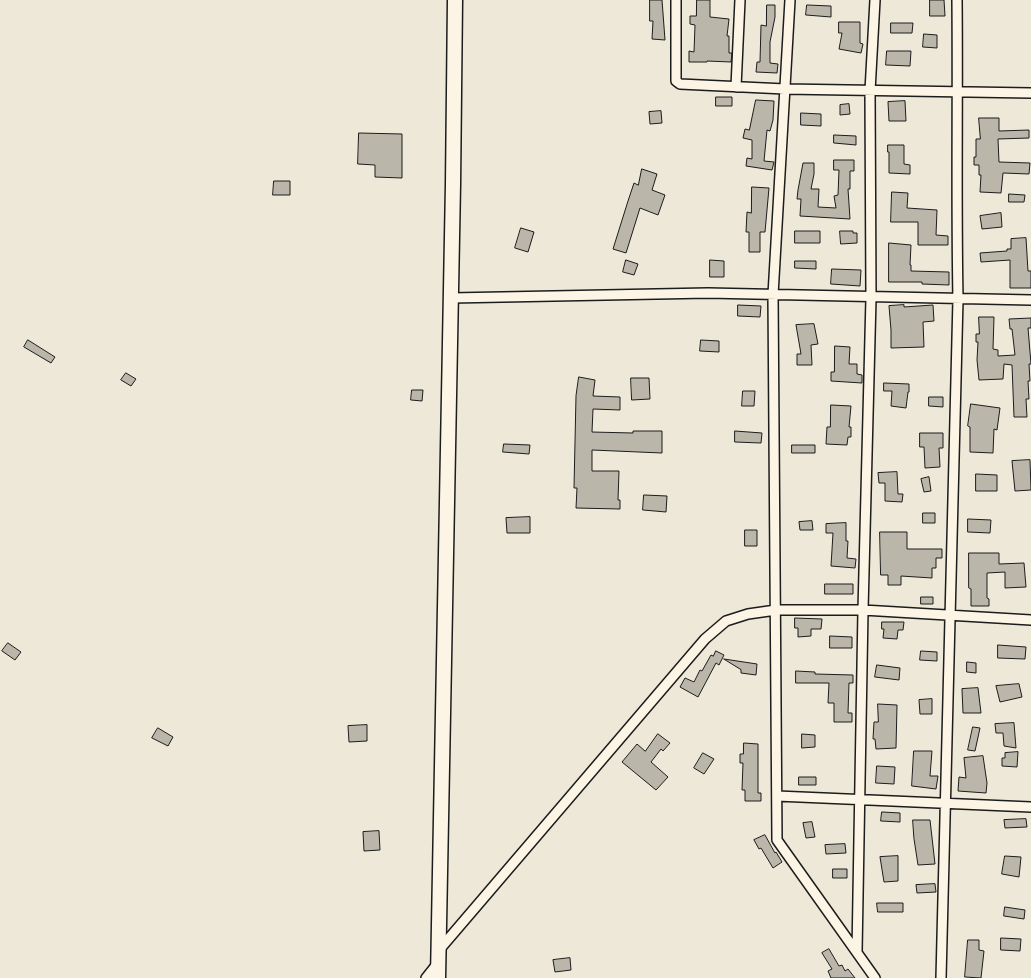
<!DOCTYPE html>
<style>
body{margin:0}
canvas{display:block;background:#eee8d9}
</style>
<canvas width="1031" height="978"></canvas>
<script>
const ctx = document.querySelector('canvas').getContext('2d');
ctx.lineJoin = 'round';
function fillPath(path, color) { ctx.fillStyle = color; ctx.fill(path, 'evenodd'); }
function strokePath(path, color, width, dash) { ctx.strokeStyle = color; ctx.lineWidth = width; ctx.lineCap = dash ? 'butt' : 'round'; ctx.setLineDash(dash || []); ctx.stroke(path); }
const building = new Path2D(`
 M650,0h12l3,40 -13,-1 1,-18h-3z
 M697,0h13v17l19,2 -2,17h2v17h3l-1,9 -24,-1v1h-18v-11l5,1 1,-27 -5,-1v-8h6z
 M930,0h14l1,16h-15z
 M767,5h8v12l-5,25v21l8,1 -1,9 -21,-1 1,-10h3l1,-37 5,1z
 M807,5l24,1v11l-25,-2z
 M839,22h21v21l3,1 -2,9 -22,-4 3,-16h-3z
 M891,23h22l-1,10h-21z
 M924,34l13,1v13l-14,-1z
 M887,51h24l-1,15 -24,-1z
 M716,97h16v9h-16z
 M756,100l18,1 -1,19 -3,11 -3,-1 -3,31 10,1 -2,8 -26,-4 1,-8 5,1v-19l-9,-2 2,-9 4,1z
 M905,101l1,20h-17l-1,-19z
 M849,104l1,10 -10,1v-10z
 M661,111l1,12 -12,1 -1,-12z
 M801,113l20,1v12l-20,-1z
 M979,118h20v13l30,-1v8l-31,1 1,23 31,1 -1,11 -26,-1 -2,20 -21,-1 1,-17h-2v-10h-5v-8h2v-18h4z
 M359,133l43,1v44l-27,-1v-12l-17,-1z
 M834,135l22,1v9l-22,-2z
 M888,145h16v19l6,1v9l-21,-1v-21h-1z
 M834,160h20v11h-4v18h-2l2,30 -50,-3 1,-17h-4l1,-9 5,-27h11v11l-3,15h8l-1,18 18,1 -2,-12 4,-1 1,-25h-5z
 M642,169l15,5 -5,16 13,5 -7,20 -18,-7 -14,45 -13,-4 15,-48 6,-18 4,2z
 M274,181h16v14h-17z
 M752,187l17,1 -4,44h-5v20h-11v-20h-3l1,-20 4,1z
 M892,192l16,1 -1,15 30,2 -1,25 12,1v9h-30v-23h-27z
 M1009,194l16,1 -1,7h-15z
 M1001,213l1,14 -20,2 -2,-13z
 M521,228l13,4 -6,20 -13,-4z
 M795,231h25v12h-25z
 M840,231h13v2h4v10l-16,1z
 M1026,238l2,33h3v17h-21v-28l-29,2 -1,-9 27,-2v-2h4v-10z
 M889,243l22,2 -1,20h1v6l38,1v13l-27,-1v-2h-33z
 M626,260l12,4 -4,11 -11,-3z
 M710,260l14,1v16h-14z
 M795,261h21v8l-21,-1z
 M832,269l29,1 -1,16 -29,-2z
 M738,305l23,1 -1,11 -22,-1z
 M904,305v2l29,-2 1,16 -11,1 1,25 -33,1v-18l-2,-24z
 M979,317h15l-1,32 5,1v6l17,-1 -3,-26h-2l-1,-10 22,-1v10h-3l3,36h-2l1,17h-2l1,18h-3l1,18h-13l-2,-52 -8,-1 -1,15 -24,1 -2,-20 1,-18h-2v-8h3z
 M814,324l4,20 -7,1 1,20h-15v-11h4l-5,-29z
 M28,340l27,17 -4,6 -27,-16z
 M701,340l18,1v11l-19,-1z
 M835,346l15,1 -1,17h8v10l5,1v8l-31,-2v-9h3z
 M126,373l10,6 -5,7 -10,-6z
 M579,377l16,3 -2,16 27,1v13l-27,-1 -1,23 41,1v-2h29v22l-70,-3v21h27l-1,29h2v9l-44,-1 1,-20h-3l2,-92z
 M631,378h18l1,21 -18,1z
 M884,383l25,1v8h-1l-2,16 -15,-2 1,-15h-8z
 M412,390h11l-1,11 -11,-1z
 M743,391h12l-1,15h-12z
 M929,397h14v10l-14,-1z
 M971,404l29,4 -3,22 -3,-1 -1,24 -23,-1v-25l-2,-1z
 M831,405l20,1 -2,21h2v10h-3l-1,8 -21,-1 1,-17h3z
 M735,431l27,2 -1,10 -26,-1z
 M920,433h23v15h-4l1,19 -15,1 -1,-21h-4z
 M504,444l26,1 -1,9 -26,-2z
 M792,445h23v8h-23z
 M1030,460l1,30 -16,1 -3,-30z
 M897,472l1,22h5l-1,8 -17,-1v-18h-6l-1,-10z
 M976,474l21,1v16h-21z
 M929,477l2,14 -7,1 -3,-13z
 M644,495l23,1 -1,16 -23,-2z
 M923,513h12v10h-12z
 M530,517v16h-23l-1,-15z
 M968,519l23,1 -1,13 -22,-1z
 M812,521l1,9h-13l-1,-8z
 M846,523v18h2l-1,17 9,1 -1,9 -24,-2 2,-33h-7v-9z
 M745,530h12v16h-12z
 M880,532h27v17h35v9h-6v10h-4v10l-31,-2v9h-13v-10h-7z
 M969,553h30v11l25,-1 2,24 -21,1v-16l-18,1v25l2,1v7h-18v-17l-2,-1z
 M825,584h28v10h-28z
 M921,597h12v7h-12z
 M795,618l27,1 -1,10h-10v7l-13,1v-9h-3z
 M882,622h22l-1,8h-5l-1,9 -14,-1 1,-9h-2z
 M830,636l22,1v11h-22z
 M8,643l13,9 -6,8 -13,-9z
 M998,645l28,2 -1,12 -27,-1z
 M716,651l8,4 -5,10 -3,-2 -18,34 -18,-10 5,-9 9,4 6,-12 2,1 9,-16 2,1z
 M921,651l16,1v9l-17,-1z
 M724,659l33,5 -1,11 -15,-2v-3z
 M967,662l9,1v10l-9,-1z
 M877,665l23,3 -1,12 -24,-3z
 M796,671l19,1v2l38,1v8h-4l-1,30h4v9h-18v-19h-6l1,-20h-33z
 M1019,684l3,13 -22,5 -4,-16z
 M978,688l3,25h-18l-1,-24z
 M932,699v15h-12l-1,-14z
 M878,704l19,1 -1,43 -20,1 -1,-10h-2l1,-17h4z
 M1014,723l2,25 -12,-2 -1,-13h-7l-1,-9z
 M367,725v16l-18,1 -1,-16z
 M973,727l7,1 -5,23 -7,-1z
 M158,728l15,9 -5,9 -16,-8z
 M658,734l12,9 -7,8 -2,-2 -10,13 17,15 -12,13 -34,-28 15,-18 8,7z
 M802,734l13,1v12l-13,1z
 M744,743l14,1v49h3v8h-16v-11h-3l1,-27h-3v-9h3z
 M914,751h18l-2,25h8l-2,13 -24,-3z
 M1018,752l-1,15 -15,-1v-8h3v-5z
 M703,753l11,6 -10,15 -10,-6z
 M983,756l4,27 -1,10 -28,-2 1,-14 7,1 -2,-20z
 M877,766l18,1 -1,17 -18,-1z
 M799,777h17v8h-17z
 M882,812l18,1v9l-19,-1z
 M1026,819l1,8 -22,1 -1,-8z
 M913,820h17l5,44 -17,1 -4,-26z
 M812,822l3,15 -9,1 -3,-15z
 M379,831l1,19 -16,1 -1,-19z
 M765,835l10,18 1,-1 6,10 -9,6 -12,-20 -2,1 -5,-9z
 M845,844l1,9 -20,1 -1,-9z
 M898,856v25l-14,1 -4,-25z
 M1005,856l16,1 -2,20 -17,-3z
 M833,869h14v9h-14z
 M935,884l1,8 -19,1 -1,-8z
 M877,903h26v9h-25z
 M1005,907l20,3 -1,9 -20,-3z
 M1001,938l20,1 -1,12 -19,-1z
 M968,940h11v10l5,1 -3,27 -16,-1z
 M829,949l10,17 3,-1 3,6 3,-2 7,9h-24l-3,-7 4,-2 -10,-16z
 M570,958l1,12 -16,2 -2,-12z`);
fillPath(building, '#bab6aa');
strokePath(building, '#1c1c1c', 1);
const street = new Path2D(`
 M676,0v81l4,3 105,5 246,4
 M790,0l-17,295 4,545 98,138
 M736,87l4,-87
 M451,298l257,-5 323,7
 M777,796l254,11
 M439,950l266,-311 21,-18 22,-7 28,-4h87l168,10
 M857,952l6,-342 8,-312 -1,-207 5,-91
 M426,978l12,-15
 M941,978l17,-679c-2,-100 0,-199 -1,-299`);
const primary = new Path2D(`
 M438,978l15,-794 2,-184`);
strokePath(street, '#1c1c1c', 12);
strokePath(primary, '#1c1c1c', 17);
strokePath(street, '#fcf5e5', 9);
strokePath(primary, '#fcf5e5', 14);
</script>
